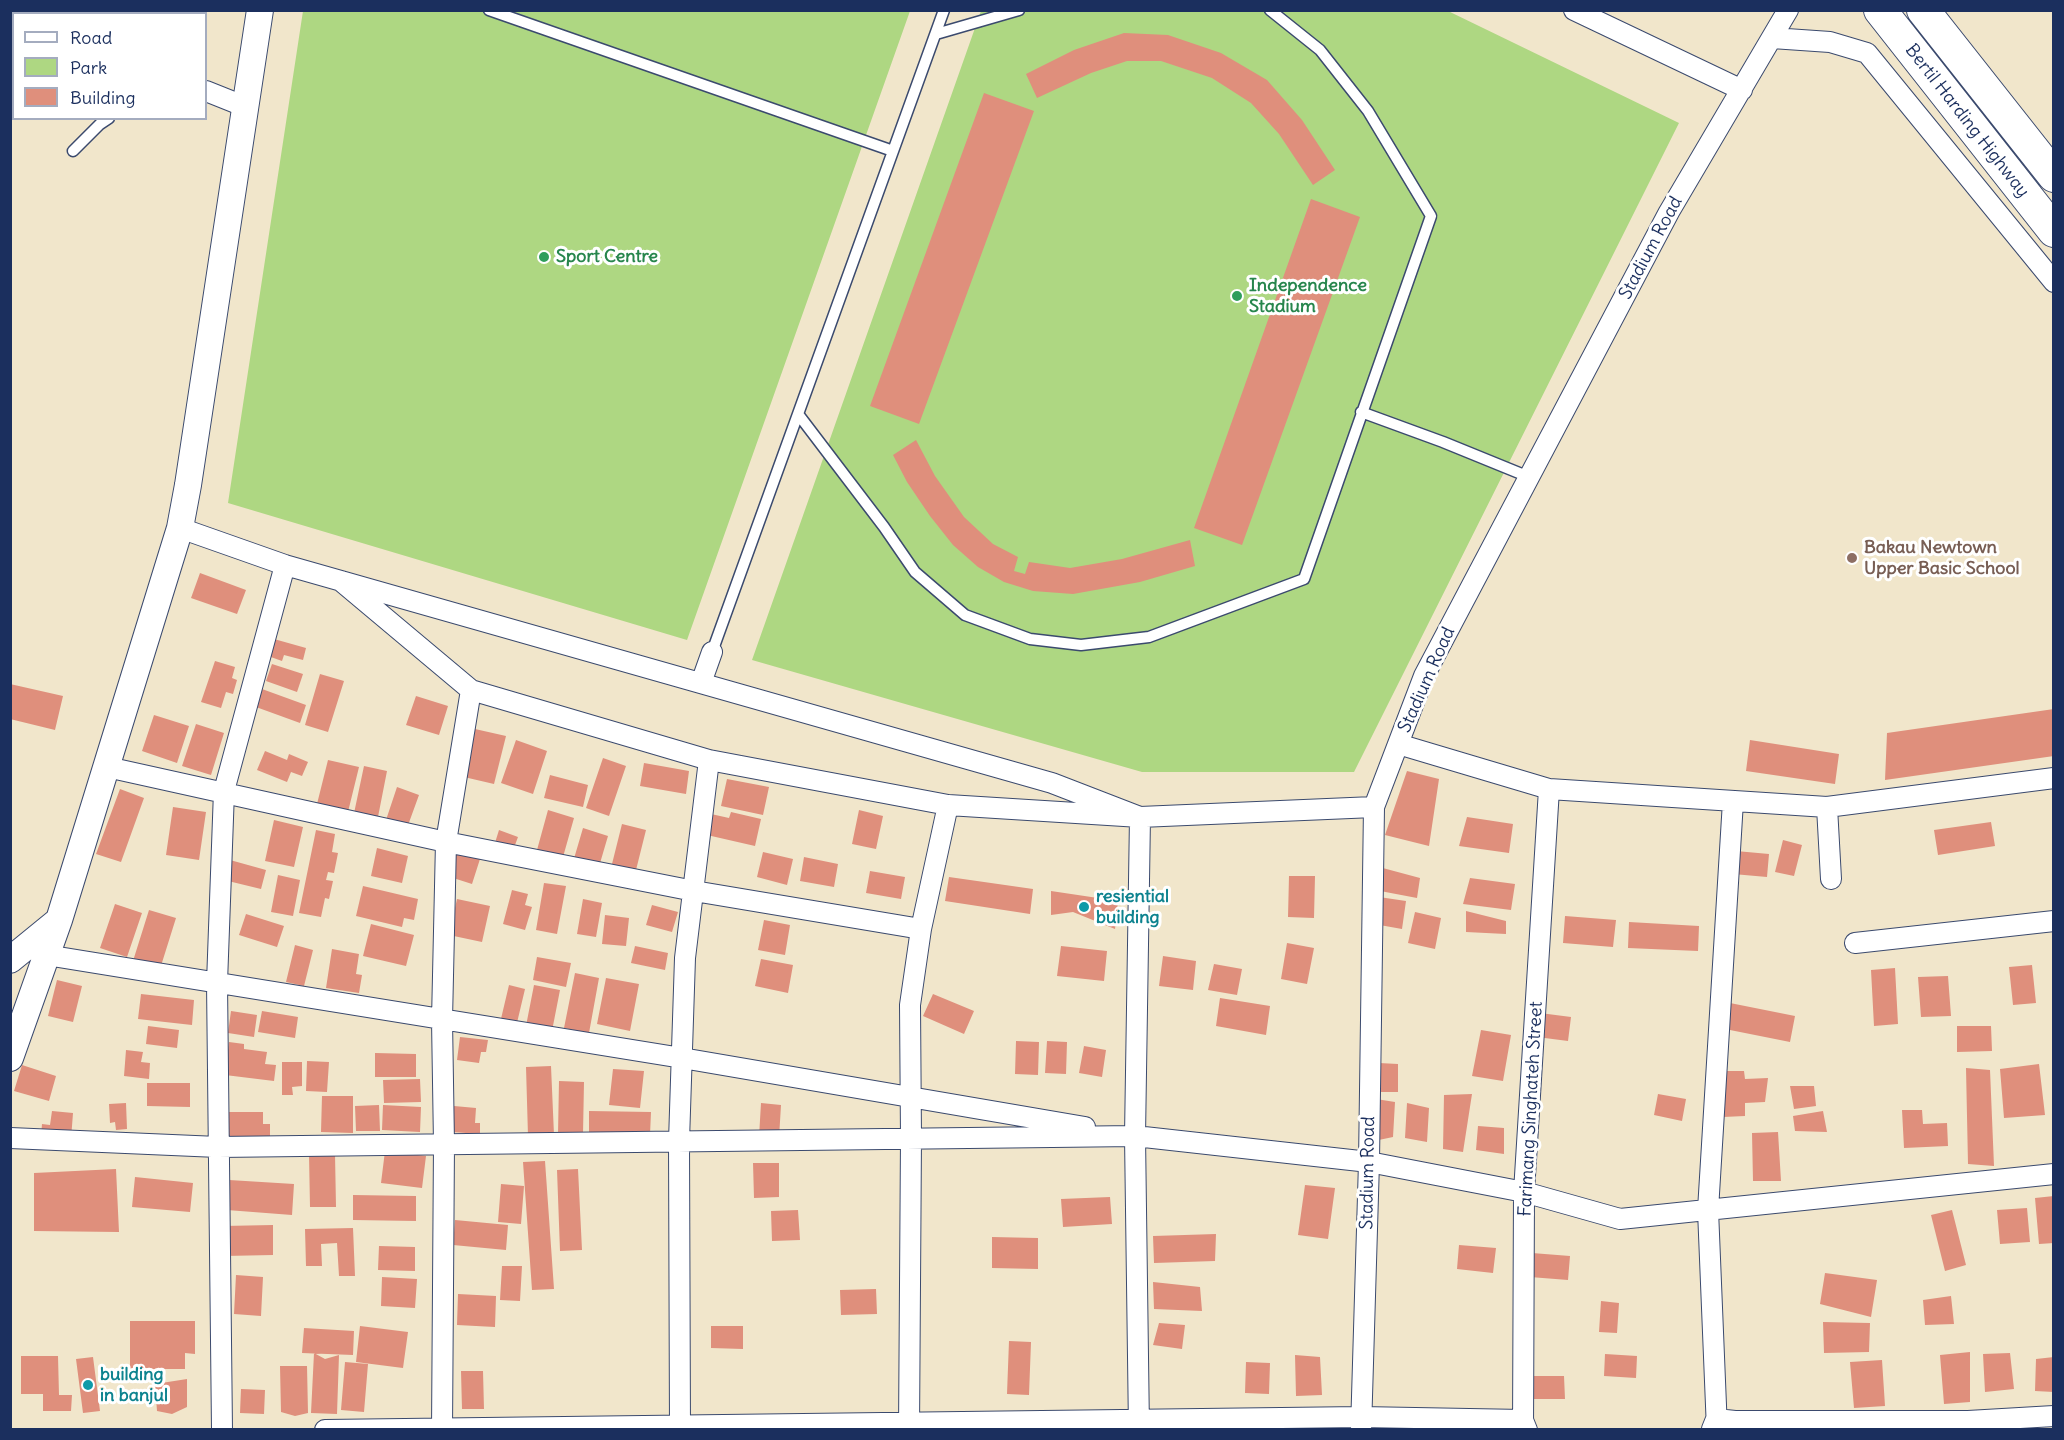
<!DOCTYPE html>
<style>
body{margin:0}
#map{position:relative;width:2064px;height:1440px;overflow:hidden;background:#f1e6cb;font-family:Delius,sans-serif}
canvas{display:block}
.frame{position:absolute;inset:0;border:12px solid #1b2f5e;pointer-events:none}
.legend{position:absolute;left:12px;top:12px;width:195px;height:108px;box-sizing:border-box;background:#fff;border:2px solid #a4acbf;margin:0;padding:8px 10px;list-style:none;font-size:18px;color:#1b2f5e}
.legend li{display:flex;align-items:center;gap:12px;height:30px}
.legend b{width:30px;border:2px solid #a4acbf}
</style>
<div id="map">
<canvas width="2064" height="1440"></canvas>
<div class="frame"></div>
<ul class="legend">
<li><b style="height:8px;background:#fff"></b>Road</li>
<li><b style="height:16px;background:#aed782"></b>Park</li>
<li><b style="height:16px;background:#df8f7c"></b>Building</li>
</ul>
</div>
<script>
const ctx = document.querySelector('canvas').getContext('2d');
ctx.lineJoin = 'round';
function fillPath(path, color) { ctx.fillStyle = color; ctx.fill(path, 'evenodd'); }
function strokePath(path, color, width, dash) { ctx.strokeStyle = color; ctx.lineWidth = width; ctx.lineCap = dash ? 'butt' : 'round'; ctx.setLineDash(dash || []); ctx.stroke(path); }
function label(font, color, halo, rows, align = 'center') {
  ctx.font = font + ' Delius,sans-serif'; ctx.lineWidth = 6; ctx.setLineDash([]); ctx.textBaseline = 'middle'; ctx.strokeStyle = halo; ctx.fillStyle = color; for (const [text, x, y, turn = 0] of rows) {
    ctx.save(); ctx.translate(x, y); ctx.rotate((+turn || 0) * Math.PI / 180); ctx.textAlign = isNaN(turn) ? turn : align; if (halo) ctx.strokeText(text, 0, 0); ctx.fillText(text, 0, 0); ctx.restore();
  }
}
fillPath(new Path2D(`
 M303,11h607l-223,629 -459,-137z
 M981,11h467l231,112 -325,649h-212l-390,-112z`), '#aed782');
fillPath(new Path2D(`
 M129,10h22l-1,4h-21z
 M1124,33l44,2 53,18 46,27 35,40 33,50 -22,15 -34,-51 -28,-31 -39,-25 -51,-17h-34l-36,12 -54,25 -11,-24 48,-24z
 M10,52l4,1v56l-4,-1z
 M984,93l50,18 -115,313 -49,-18z
 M1311,199l49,18 -118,328 -48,-17z
 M916,440l19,36 29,41 29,27 25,13 -4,14 11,3 4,-12 41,6 52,-9 68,-19 5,26 -55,16 -67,12 -40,-3 -29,-9 -26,-15 -25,-22 -23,-29 -23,-34 -14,-27z
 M200,573l46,17 -9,24 -46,-16z
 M274,639l32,9 -3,12 -19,-5 -2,6 -14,-5z
 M215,661l20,6 -3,11 5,2 -4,14 -7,-2 -5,16 -20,-6z
 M272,664l31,10 -6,18 -31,-11z
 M320,674l24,7 -16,51 -23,-7z
 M10,684l53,12 -8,34 -45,-11z
 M262,689l44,16 -6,18 -44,-16z
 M416,696l32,10 -9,29 -33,-10z
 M2054,709v47l-169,24 2,-47z
 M154,715l35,11 -12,37 -35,-12z
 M196,724l28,9 -13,42 -29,-9z
 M475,729l31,7 -12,48 -30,-7z
 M516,740l31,11 -14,43 -32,-11z
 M1750,740l89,14 -4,30 -89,-13z
 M265,751l22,9 2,-6 19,8 -6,14 -11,-4 -4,10 -30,-12z
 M603,758l23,8 -17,50 -23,-8z
 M328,760l31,7 -12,49 -31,-8z
 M644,763l45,8 -3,23 -46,-8z
 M364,766l23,5 -10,51 -24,-4z
 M1407,771l32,8 -10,67 -44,-11z
 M550,775l38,10 -5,22 -39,-9z
 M727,779l42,8 -6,28 -42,-9z
 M397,787l22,8 -12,33 -21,-8z
 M120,789l24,9 -23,64 -25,-8z
 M173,807l33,5 -7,48 -33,-5z
 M548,810l26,8 -11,39 -26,-7z
 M859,810l24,6 -7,33 -24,-5z
 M731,812l30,7 -6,27 -48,-11 4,-21 18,4z
 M1467,817l46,7 -4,29 -50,-7z
 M274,820l29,7 -9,40 -29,-6z
 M1991,822l4,24 -57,9 -4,-25z
 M622,824l24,6 -12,48 -24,-6z
 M583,828l25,8 -10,34 -25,-8z
 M316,830l19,4 -3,18 6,1 -4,20 -6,-1 -2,8 7,1 -4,18 -4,-1 -4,19 -22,-4z
 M499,830l19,7 -6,16 -18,-7z
 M1783,840l19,5 -8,31 -19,-4z
 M377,848l31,8 -6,27 -31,-7z
 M454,851l26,8 -8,25 -25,-8z
 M1736,851l33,3 -2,23 -34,-3z
 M763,852l30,7 -6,26 -30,-8z
 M804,857l34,7 -4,23 -34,-6z
 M230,860l36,10 -5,19 -37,-9z
 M1379,867l41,11 -3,20 -42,-8z
 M870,871l35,6 -4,22 -35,-6z
 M278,875l22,5 -7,36 -22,-4z
 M1289,876h26l-1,42 -26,-1z
 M949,877l84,12 -3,25 -85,-13z
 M1470,878l45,6 -4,26 -48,-6z
 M544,883l22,3 -9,48 -21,-4z
 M363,886l55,13 -4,21 -10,-2 -2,9 -46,-11z
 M512,890l16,4 -3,11 7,2 -7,23 -22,-6z
 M1051,891l67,10 -3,28 -42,-17 -22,3z
 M1379,897l27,4 -4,28 -28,-5z
 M457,899l33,7 -8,36 -33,-7z
 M583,899l19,4 -6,34 -19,-3z
 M115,904l27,9 -15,44 -27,-9z
 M652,905l26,7 -6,20 -26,-7z
 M149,910l27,8 -16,51 -27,-8z
 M1466,911l40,10v13l-40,-2z
 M1415,912l26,6 -6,31 -27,-6z
 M246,914l38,12 -7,21 -38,-12z
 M605,915l24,3 -3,28 -24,-2z
 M1565,916l51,4 -3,27 -50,-4z
 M764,920l26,5 -5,30 -27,-5z
 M1629,922l70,4 -1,25 -70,-3z
 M371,924l43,11 -8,31 -43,-10z
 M1287,943l27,5 -7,36 -26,-5z
 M295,945l18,5 -9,36 -18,-4z
 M635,946l33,7 -3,17 -34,-7z
 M1061,946l46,5 -3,30 -47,-5z
 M332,949l27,5 -3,20 6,1 -3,18 -33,-5z
 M1163,956l33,5 -3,29 -34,-4z
 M537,957l34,6 -5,24 -33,-7z
 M761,959l32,6 -5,28 -33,-7z
 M1214,964l28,5 -5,26 -29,-5z
 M2032,965l4,38 -23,2 -4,-38z
 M1895,968l3,56 -24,2 -3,-56z
 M575,973l24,5 -10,55 -25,-5z
 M1948,976l3,40 -30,1 -3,-40z
 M606,978l33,6 -9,47 -33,-7z
 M57,980l25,6 -9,36 -25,-6z
 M509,985l16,4 -9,38 -16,-4z
 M534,985l26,5 -9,46 -26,-5z
 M141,994l53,6 -2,25 -54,-6z
 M933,994l41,17 -10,23 -41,-18z
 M1220,998l50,8 -4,29 -50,-9z
 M1730,1003l65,13 -5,26 -65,-13z
 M231,1011l26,4 -3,22 -26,-4z
 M262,1011l36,6 -3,21 -37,-6z
 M1540,1013l31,4 -3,24 -31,-4z
 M148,1026l31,4 -2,18 -31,-4z
 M1957,1026h34l1,25 -35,1z
 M1481,1030l30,5 -8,46 -31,-5z
 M460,1037l28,3 -2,12h-5l-2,11 -22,-3z
 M1016,1041l23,1 -1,33 -23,-1z
 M1047,1041l20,1 -1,32 -21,-1z
 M229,1042l15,2v5l23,3 -2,12 11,1 -2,16 -49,-6z
 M1084,1046l22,4 -4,27 -23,-4z
 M126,1050l17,2 -2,10 9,1 -1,16 -25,-3z
 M375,1053l41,1v23h-41z
 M307,1061l22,1 -2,30 -21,-1z
 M282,1062h20v24l-10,1 1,8h-11z
 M1379,1063l19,1v28h-19z
 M2039,1064l6,51 -41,3 -4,-49z
 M22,1065l34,11 -7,25 -35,-10z
 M551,1066l3,69 -26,1 -2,-69z
 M1966,1068l24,2 4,96 -26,-2z
 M613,1069l31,2 -4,37 -31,-3z
 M1726,1071h18l1,8 23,-1 -3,24 -20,1v13l-22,1z
 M420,1079l1,23 -37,1 -1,-23z
 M559,1081l25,1 -1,52h-25z
 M147,1083h43v24l-43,-1z
 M1790,1086h24l2,20 -22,3z
 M1472,1094l-9,58 -20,-3 1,-54z
 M1658,1094l28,5 -4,22 -28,-6z
 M322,1096h31v37l-32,-1z
 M1376,1099l19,3 -2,35 -19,4z
 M126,1103l1,26 -11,1 -1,-8 -5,1 -1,-19z
 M761,1103l20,2 -2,33 -20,-1z
 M1407,1103l22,5 -2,34 -22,-4z
 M379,1105l1,26h-24l-1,-25z
 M383,1105l38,2 -1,25 -38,-2z
 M454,1106l22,2 -1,15h5v11l-28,-2z
 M1902,1110h20l1,14 24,-1 1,23 -44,2z
 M52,1111l21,2 -2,26 -30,-3 1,-12 8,1z
 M589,1111l62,1 -1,23 -61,-1z
 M1823,1111l4,21 -32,-1 -2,-15z
 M220,1112h43v12h7v16l-51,-1z
 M1478,1126l26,2v26l-28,-4z
 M1778,1132l3,49h-28l-1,-48z
 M385,1151l41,5 -4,32 -41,-5z
 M309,1154h26l1,53h-26z
 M545,1161l9,128 -22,1 -9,-128z
 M753,1163h26v34l-25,1z
 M116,1169l3,63 -85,-1v-58z
 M578,1169l4,81 -22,1 -3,-81z
 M135,1177l58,6 -3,29 -58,-5z
 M229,1180l65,4 -2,31 -65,-5z
 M501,1184l23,2 -3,38 -23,-2z
 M1305,1185l30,3 -7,51 -30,-4z
 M353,1195l63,1v25l-63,-1z
 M2054,1196v47l-15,1 -4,-46z
 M1110,1197l2,27 -49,3 -2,-28z
 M2027,1208l3,34 -30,2 -3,-34z
 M798,1210l2,30 -28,1 -1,-30z
 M1952,1210l14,55 -21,6 -14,-56z
 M455,1220l53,5 -2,25 -53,-5z
 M273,1225v30l-49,1 -1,-30z
 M353,1228l2,48h-16l-2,-33 -16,1 1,22h-16l-1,-37z
 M1216,1234l-1,27 -61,2 -1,-27z
 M992,1237l46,1v31l-46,-1z
 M1459,1245l37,3 -3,25 -36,-4z
 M379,1246l36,1v24l-37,-1z
 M1532,1253l38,3 -2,24 -38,-3z
 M502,1266h20l-2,35 -20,-1z
 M1825,1273l52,7 -6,37 -51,-13z
 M236,1275l27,2 -2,39 -27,-2z
 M382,1277l35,2 -2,29 -34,-2z
 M1153,1282l47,5 2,24 -48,-2z
 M876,1289l1,25 -36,1 -1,-25z
 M458,1294l38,2 -1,31 -38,-2z
 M1951,1296l3,28 -29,1 -2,-25z
 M1601,1301l18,2 -2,30 -18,-1z
 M130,1321h65v33l-10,-1v16h-55z
 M1823,1322l47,1 -1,29 -45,1z
 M1159,1323l26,2 -3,24 -29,-4z
 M360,1326l48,6 -5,36 -47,-6z
 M711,1326h32v23l-32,-1z
 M304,1328l50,3 -1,24 -51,-2z
 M1009,1341l22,1 -2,53 -22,-1z
 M1970,1352v50l-26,2 -4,-49z
 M314,1353l11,6 14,-4 -2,59 -26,-1z
 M2010,1353l4,36 -29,3 -2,-38z
 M1605,1354l32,2 -1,22 -32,-2z
 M1295,1355l25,2 2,38 -26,1z
 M21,1356h37l1,39h13l-1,16h-28v-17h-22z
 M93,1357l7,54 -17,2 -7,-54z
 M2054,1357v35l-19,-1 1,-32z
 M1882,1360l3,46 -31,2 -4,-46z
 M345,1362l23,2 -4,48 -23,-2z
 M1246,1362l24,1 -1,31 -24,-1z
 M280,1366h27l1,47 -13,3 -14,-4z
 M461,1371h22l1,38h-22z
 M1534,1376h30l1,23h-31z
 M187,1379v28l-15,7 -15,-3 -2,-27z
 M241,1389l24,1 -1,24 -24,-1z`), '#df8f7c');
const service = new Path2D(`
 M489,10l404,141
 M936,34l83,-24
 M73,151l27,-27 9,-6
 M1361,412l82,30 86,35
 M798,414l86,113 31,45 50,43 65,24 51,6 68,-8 155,-58 127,-363 -63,-105 -48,-61 -50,-40
 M712,652l232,-642`);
const minor = new Path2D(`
 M1574,10l168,80
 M10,26l4,1
 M1772,38l58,4 37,11 187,229
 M206,91l40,16
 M180,528l105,37 767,218 88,34 234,-10
 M341,581l130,109 238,70 239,45 192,12 -5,319 4,294
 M701,683l11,-31
 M1398,744l151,45 278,18 227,-29
 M107,767l339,75 248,49 227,38
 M1827,807l4,72
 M1855,943l199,-22
 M46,955l636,103 403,69
 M10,1138l208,9 917,-11 234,26 155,30 96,27 434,-45
 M1712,1429l4,-10 19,2h233l86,-5
 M222,1430l-5,-447 7,-192 61,-226
 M325,1430l1036,-13 162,3 4,10
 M442,1430l2,-286 -2,-124 4,-178 25,-152
 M680,1430l-1,-289 6,-183 24,-198
 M909,1430l2,-292 -1,-133 11,-76 27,-124
 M1361,1430l8,-268 5,-355 50,-131 245,-464 119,-202
 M1523,1430l1,-238 25,-403
 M1717,1430l-9,-220 25,-409`);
const tertiary = new Path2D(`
 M10,960l49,-40
 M10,1058l49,-138 121,-392 8,-43 72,-475`);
const primary = new Path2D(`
 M1880,10l174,221
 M1923,10l131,166`);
strokePath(service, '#3b4a6e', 13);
strokePath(minor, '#3b4a6e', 22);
strokePath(tertiary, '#3b4a6e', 28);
strokePath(primary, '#3b4a6e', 34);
strokePath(service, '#fff', 10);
strokePath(minor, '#fff', 20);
strokePath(tertiary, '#fff', 26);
strokePath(primary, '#fff', 32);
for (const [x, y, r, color] of [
 [544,257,6,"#2e9e5b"],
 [1237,296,6,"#2e9e5b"],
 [1852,558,6,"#8d6e63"],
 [1084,907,6,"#0f9aa8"],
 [88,1385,6,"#0f9aa8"]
]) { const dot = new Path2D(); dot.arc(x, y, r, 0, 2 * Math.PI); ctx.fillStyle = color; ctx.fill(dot); strokePath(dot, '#fff', 2); }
label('18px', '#1b2f5e', '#fff', [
 ["Bertil Harding Highway",1967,121,52],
 ["Stadium Road",1651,248,-62],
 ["Stadium Road",1427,680,-66],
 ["Farimang Singhateh Street",1531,1109,-87],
 ["Stadium Road",1368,1173,-89]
]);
label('bold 18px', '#27864d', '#fff', [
 ["Sport Centre",556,257],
 ["Independence",1249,286],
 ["Stadium",1249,307]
], 'left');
label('bold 18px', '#785e54', '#fff', [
 ["Bakau Newtown",1864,548],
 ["Upper Basic School",1864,569]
], 'left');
label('bold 18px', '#0d838f', '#fff', [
 ["resiential",1096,897],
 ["building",1096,918],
 ["building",100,1375],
 ["in banjul",100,1396]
], 'left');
</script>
